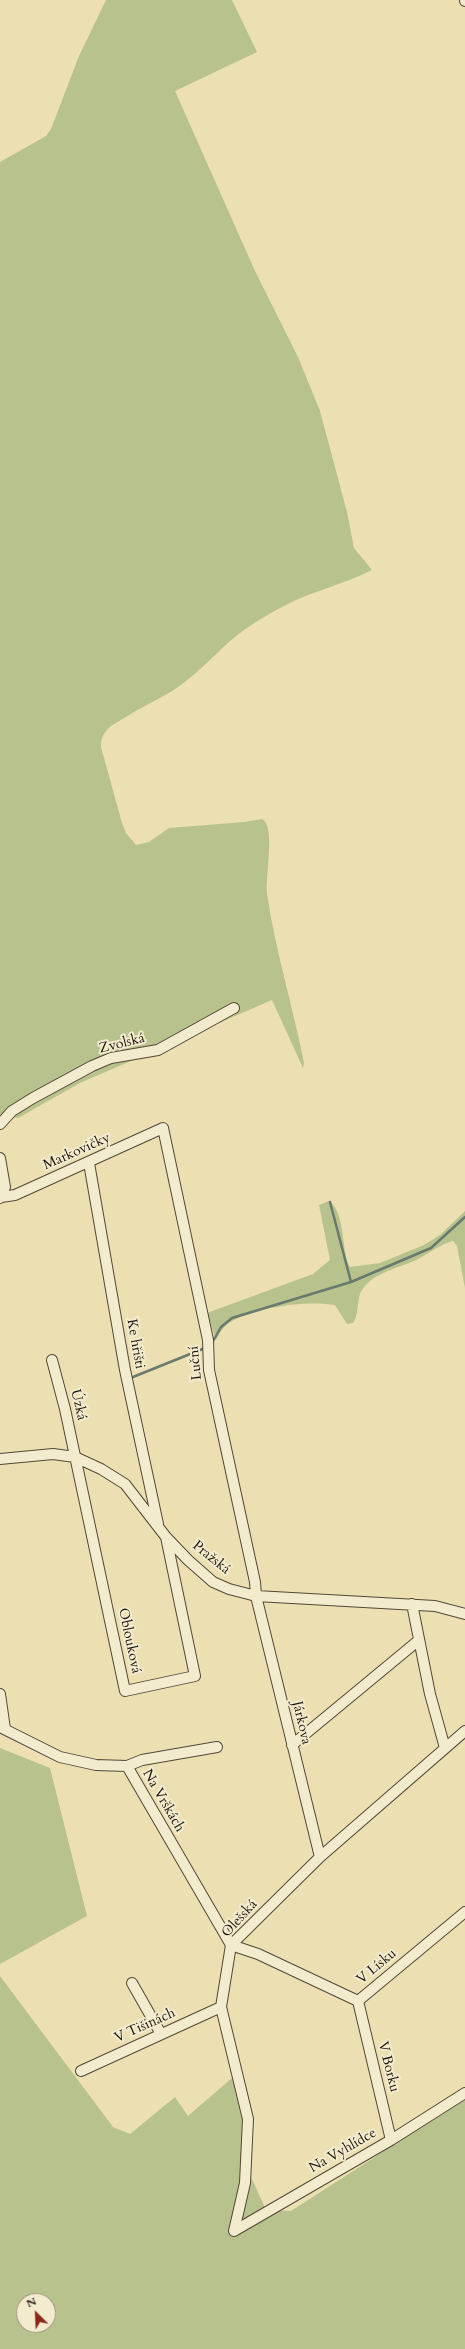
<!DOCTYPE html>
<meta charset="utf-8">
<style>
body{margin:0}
#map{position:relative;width:465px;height:2349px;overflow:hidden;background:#ece0b3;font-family:Cardo,serif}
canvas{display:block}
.north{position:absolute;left:16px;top:2293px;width:40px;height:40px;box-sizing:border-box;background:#f3ebce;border:1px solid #9e9680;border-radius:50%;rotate:336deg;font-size:11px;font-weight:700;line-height:16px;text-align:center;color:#1e160c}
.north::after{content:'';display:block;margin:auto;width:14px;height:18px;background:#8f2418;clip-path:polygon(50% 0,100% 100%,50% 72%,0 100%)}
</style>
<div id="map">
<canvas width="465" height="2349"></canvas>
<div class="north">N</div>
</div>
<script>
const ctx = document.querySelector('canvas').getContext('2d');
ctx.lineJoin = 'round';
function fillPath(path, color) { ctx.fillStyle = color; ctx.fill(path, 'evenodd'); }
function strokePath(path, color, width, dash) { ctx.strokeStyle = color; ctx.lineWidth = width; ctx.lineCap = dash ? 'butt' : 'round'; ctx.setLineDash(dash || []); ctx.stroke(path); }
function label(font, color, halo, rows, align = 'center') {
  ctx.font = font + ' Cardo,serif'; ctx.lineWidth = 4; ctx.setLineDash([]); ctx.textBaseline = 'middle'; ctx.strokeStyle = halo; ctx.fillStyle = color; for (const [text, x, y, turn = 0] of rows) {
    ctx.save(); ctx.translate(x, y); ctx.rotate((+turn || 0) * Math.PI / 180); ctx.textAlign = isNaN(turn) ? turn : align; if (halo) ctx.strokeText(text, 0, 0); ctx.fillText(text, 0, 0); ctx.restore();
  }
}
fillPath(new Path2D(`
 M106,0h126l25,52 -82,39 80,180 43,86 22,54 27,101 7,36 18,22c-29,15 -61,21 -90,37 -19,10 -37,21 -53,35 -15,13 -27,27 -43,39 -18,15 -40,23 -60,36 -13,8 -25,12 -25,30l21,76 4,10 10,12 13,-3 20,-14 75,-6 18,-3c14,7 3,58 5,74 8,57 26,113 37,170l-1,5 -31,-68 -192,83 -62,35 -18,-4v-952l46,-26 5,-7 28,-73z
 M329,1201c17,11 12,52 21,66l30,-4 44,-18 16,-10 25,-24v77l-8,-42 -4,-5c-12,3 -22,11 -33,17 -17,9 -42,13 -55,28 -10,10 -4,25 -12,37l-6,1 -12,-19c-28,-5 -82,2 -106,18 -6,4 -10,11 -13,17l-9,-27 106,-39 17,-14 -11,-55z
 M0,1748l50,20 37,148 -87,48z
 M0,1976l113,151 17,7 45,-37 13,19 44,-38 14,42 -5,48 11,11 14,31 25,1 174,-112v250h-465zM24,2301h24v24h-24z`), '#b8c28c');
strokePath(new Path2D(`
 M330,1202l21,80
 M212,1343l9,-16 11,-9 119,-36 80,-34 34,-31
 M133,1377l72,-29`), '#687a6f', 2.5);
const minor = new Path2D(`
 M465,0v1
 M0,1124l12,-13 21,-13 59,-32 19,-8 47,-8 76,-42
 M0,1158l5,29 -5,11
 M89,1163l36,207 33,154
 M1,1197l14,-2 148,-67 45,212 1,30 46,212 1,14 64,261
 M52,1360l13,49 60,282 70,-15 -29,-139
 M0,1459l53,-5 22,3 26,12 24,15 41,53 22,23 25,22 16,7 27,7 179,10 30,8
 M412,1604l18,90 15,54
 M0,1694l5,35
 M0,1727l60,30 36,8 31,1 104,179 27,9 100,47
 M292,1745l127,-105
 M127,1766l15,-6 75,-13
 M132,1983l29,51
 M358,2001l33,139
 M358,2001l107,-89
 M81,2071l140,-64
 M234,2231l11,-48 3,-64 -27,-112 10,-62 89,-88 145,-126
 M234,2231l157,-91 74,-47`);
strokePath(minor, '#524836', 12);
strokePath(minor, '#f3ebce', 10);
label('14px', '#1e160c', '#f3ebce', [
 ["Zvolská",122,1044,-14],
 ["Markovičky",77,1152,-24],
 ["Ke hřišti",135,1344,80],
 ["Luční",196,1363,-96],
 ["Úzká",78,1405,77],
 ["Pražská",211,1558,39],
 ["Oblouková",129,1641,78],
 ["Járkova",301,1723,77],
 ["Na Vrškách",163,1801,60],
 ["Olešská",240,1919,-48],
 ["V Lísku",377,1967,-40],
 ["V Tišinách",145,2026,-24],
 ["V Borku",388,2067,76],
 ["Na Vyhlídce",343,2151,-30]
]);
</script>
